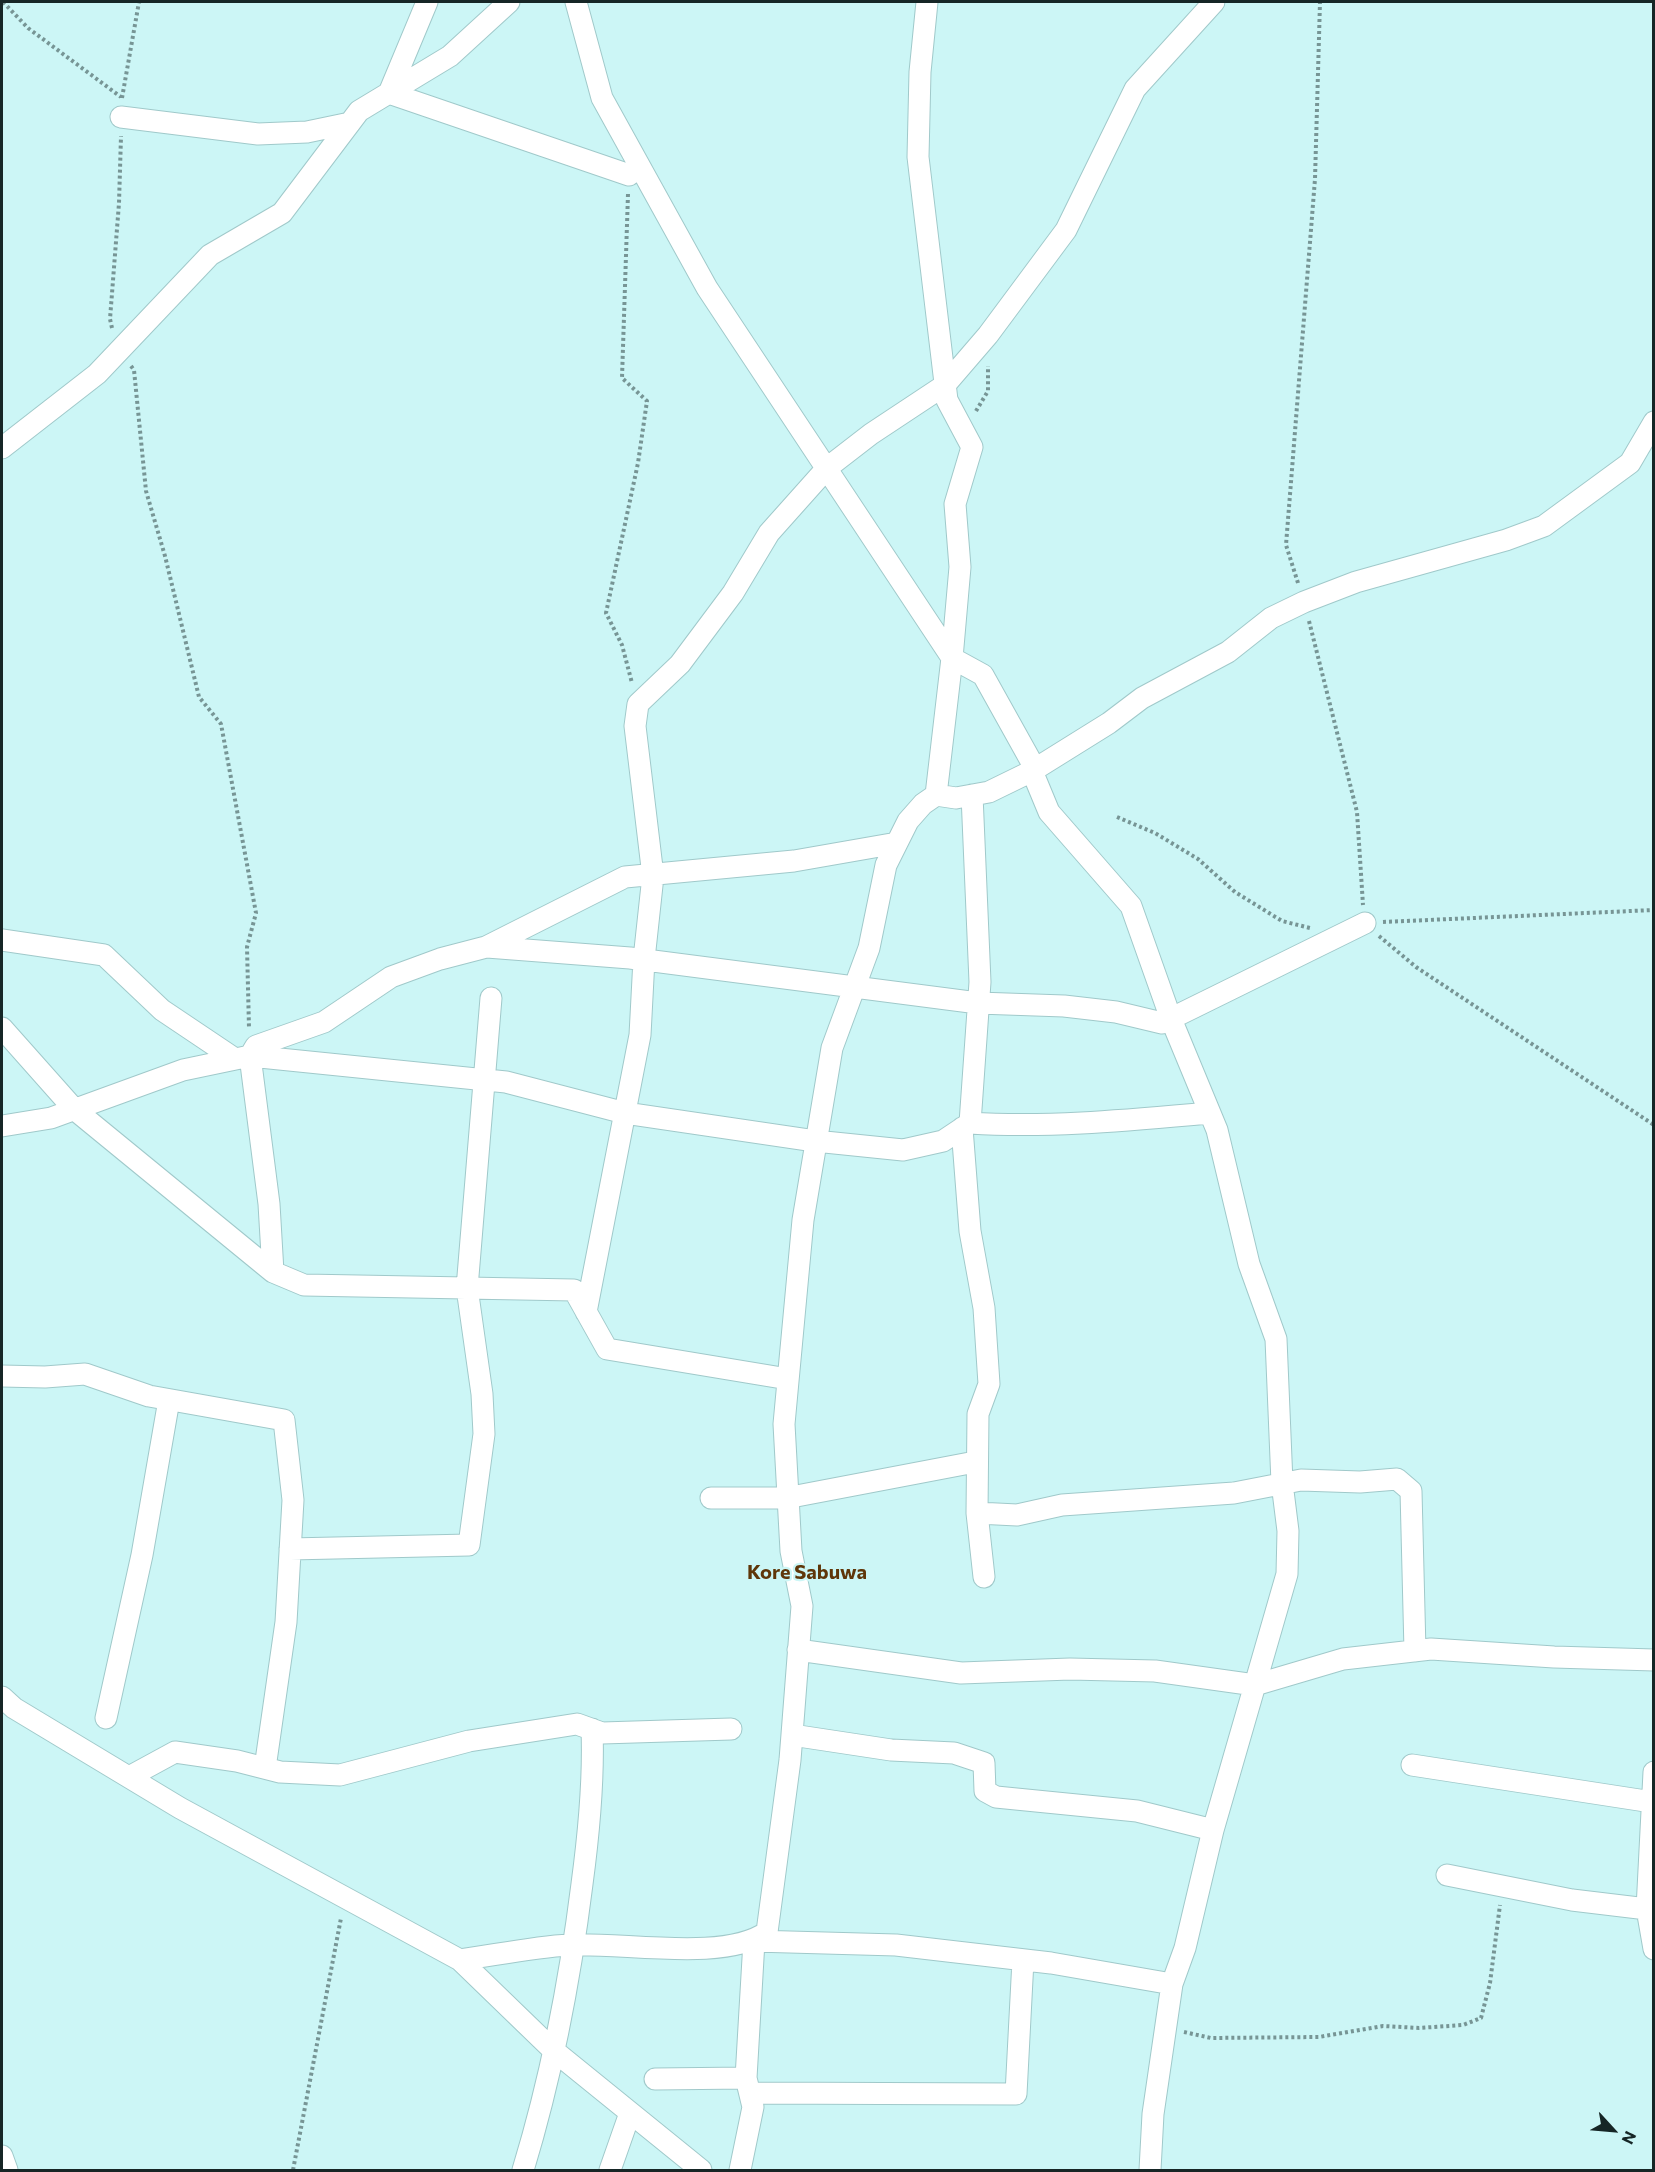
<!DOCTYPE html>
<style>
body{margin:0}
#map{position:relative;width:1655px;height:2172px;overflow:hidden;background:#ccf6f6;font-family:Commissioner,sans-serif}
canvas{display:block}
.frame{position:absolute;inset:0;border:3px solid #162626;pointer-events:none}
.north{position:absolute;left:1583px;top:2100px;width:60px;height:60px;-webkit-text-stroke:4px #ccf6f6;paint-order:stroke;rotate:116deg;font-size:16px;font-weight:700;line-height:24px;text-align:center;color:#162626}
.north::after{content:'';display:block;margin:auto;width:21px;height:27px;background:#162626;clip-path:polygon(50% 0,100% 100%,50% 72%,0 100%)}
</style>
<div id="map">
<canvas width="1655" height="2172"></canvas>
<div class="frame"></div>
<div class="north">N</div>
</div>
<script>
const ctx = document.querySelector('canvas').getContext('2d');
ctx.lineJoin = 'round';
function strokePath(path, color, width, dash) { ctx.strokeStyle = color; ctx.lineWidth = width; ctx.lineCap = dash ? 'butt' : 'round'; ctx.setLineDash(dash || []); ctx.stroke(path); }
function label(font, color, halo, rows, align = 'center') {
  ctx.font = font + ' Commissioner,sans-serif'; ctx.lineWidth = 4.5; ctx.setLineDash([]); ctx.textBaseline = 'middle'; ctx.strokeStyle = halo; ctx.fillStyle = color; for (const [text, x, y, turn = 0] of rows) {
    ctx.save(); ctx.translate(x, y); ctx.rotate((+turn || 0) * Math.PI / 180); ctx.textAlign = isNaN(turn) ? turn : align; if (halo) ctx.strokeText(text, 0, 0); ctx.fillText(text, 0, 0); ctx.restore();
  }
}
const minor = new Path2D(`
 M427,2l-38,91 240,82
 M576,2l26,96 105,190 245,370 -16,137
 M927,2l-7,70 -2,85 29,243 25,47 -17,57 5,63 -8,91 31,17 49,88v8l17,41 82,94 40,113 46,111 32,134 27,75 6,144 6,48 -1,43 -74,256 -28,118 -13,36 -19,130 -3,56
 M121,117l137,17 49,-2 43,-9
 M2,448l95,-74 113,-119 72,-42 77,-102 91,-55 59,-54
 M2,940l102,15 58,55 73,49
 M487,947l143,11 348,45 86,3 52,6 46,11 203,-100
 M2,1028l72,81 199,163 31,13 270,5 33,59 181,30
 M970,1123c80,5 160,-3 240,-10
 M2,1126l49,-8 132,-48 67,-14 256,26 119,31 190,28 88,9 40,-9 27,-18 10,-141 -8,-187
 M962,1128l8,103 14,77 5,76 -11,30 -1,99 40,2 45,-10 172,-12 67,-13 59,2 37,-3 14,12 4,160
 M273,1272l-4,-68 -19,-148 6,-10 68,-24 67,-45 49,-18 46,-12 139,-70 169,-16 103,-18
 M586,1312l54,-277 4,-76 9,-83 -18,-150 3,-22 42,-40 53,-71 36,-60 58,-65 44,-34 74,-49 43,-50 78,-105 69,-141 79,-87
 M2,1376l43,1 40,-3 64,22 135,24 9,80 -7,122 -21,146
 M711,1498h75l189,-36
 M977,1513l7,64
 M290,1549l179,-4 15,-111 -2,-40 -15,-106 24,-290
 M798,1650l163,23 109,-4 85,2 100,14 88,-26 88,-10 123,8 100,3
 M2,1697l12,11 166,100 280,152 93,90 148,120
 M106,1718l36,-163 27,-155
 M792,1735l99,15 63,3 30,10 1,28 11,6 141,14 76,19
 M1412,1765l240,37
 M1654,1772l-7,137 7,1
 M129,1777l46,-25 62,9 43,11 60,3 129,-34 108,-17 25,9 129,-4
 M1447,1875l125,25 75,9 7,40
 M460,1960c36,-5 73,-13 109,-15 54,-3 155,17 198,-13l23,-172 12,-154 -11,-55 -7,-127 19,-204 29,-172 37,-100 17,-83 22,-44 15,-17 13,-9 20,3 33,-6 43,-21 77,-48 33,-25 86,-46 43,-34 33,-16 52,-20 150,-42 38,-14 86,-63 24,-41
 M655,2079l91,-1
 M750,2093l266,1 7,-134
 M2,2156l5,14
 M523,2170c28,-92 47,-190 59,-286 7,-52 12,-103 10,-155
 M610,2170l20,-57
 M740,2170l13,-63 -7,-29 8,-137 142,4 155,18 121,21`);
strokePath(minor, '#a0c9ca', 23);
strokePath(new Path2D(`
 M3,2l25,26 93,69
 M122,98l17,-96
 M628,194l-6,184 25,23 -9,62 -32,150 16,32 10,38
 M112,328l-2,-9 9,-116 2,-67
 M131,366l3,4 12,121 19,65 34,141 22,27 35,189 -9,34 2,81
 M976,411l12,-20v-25
 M1298,583l-12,-38 29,-366 5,-177
 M1309,621l48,191 6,93
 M1117,817l38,16 43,26 37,33 47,29 28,7
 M1383,922l271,-12
 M1379,936l37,31 238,158
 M1184,2032l27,6 108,-1 64,-11 36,2 44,-3 18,-7 9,-35 10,-78
 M293,2170l48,-252`), '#779595', 4, [3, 3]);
strokePath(minor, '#fff', 21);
label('bold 20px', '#5f3609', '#ccf6f6', [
 ["Kore Sabuwa",807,1572]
]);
</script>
